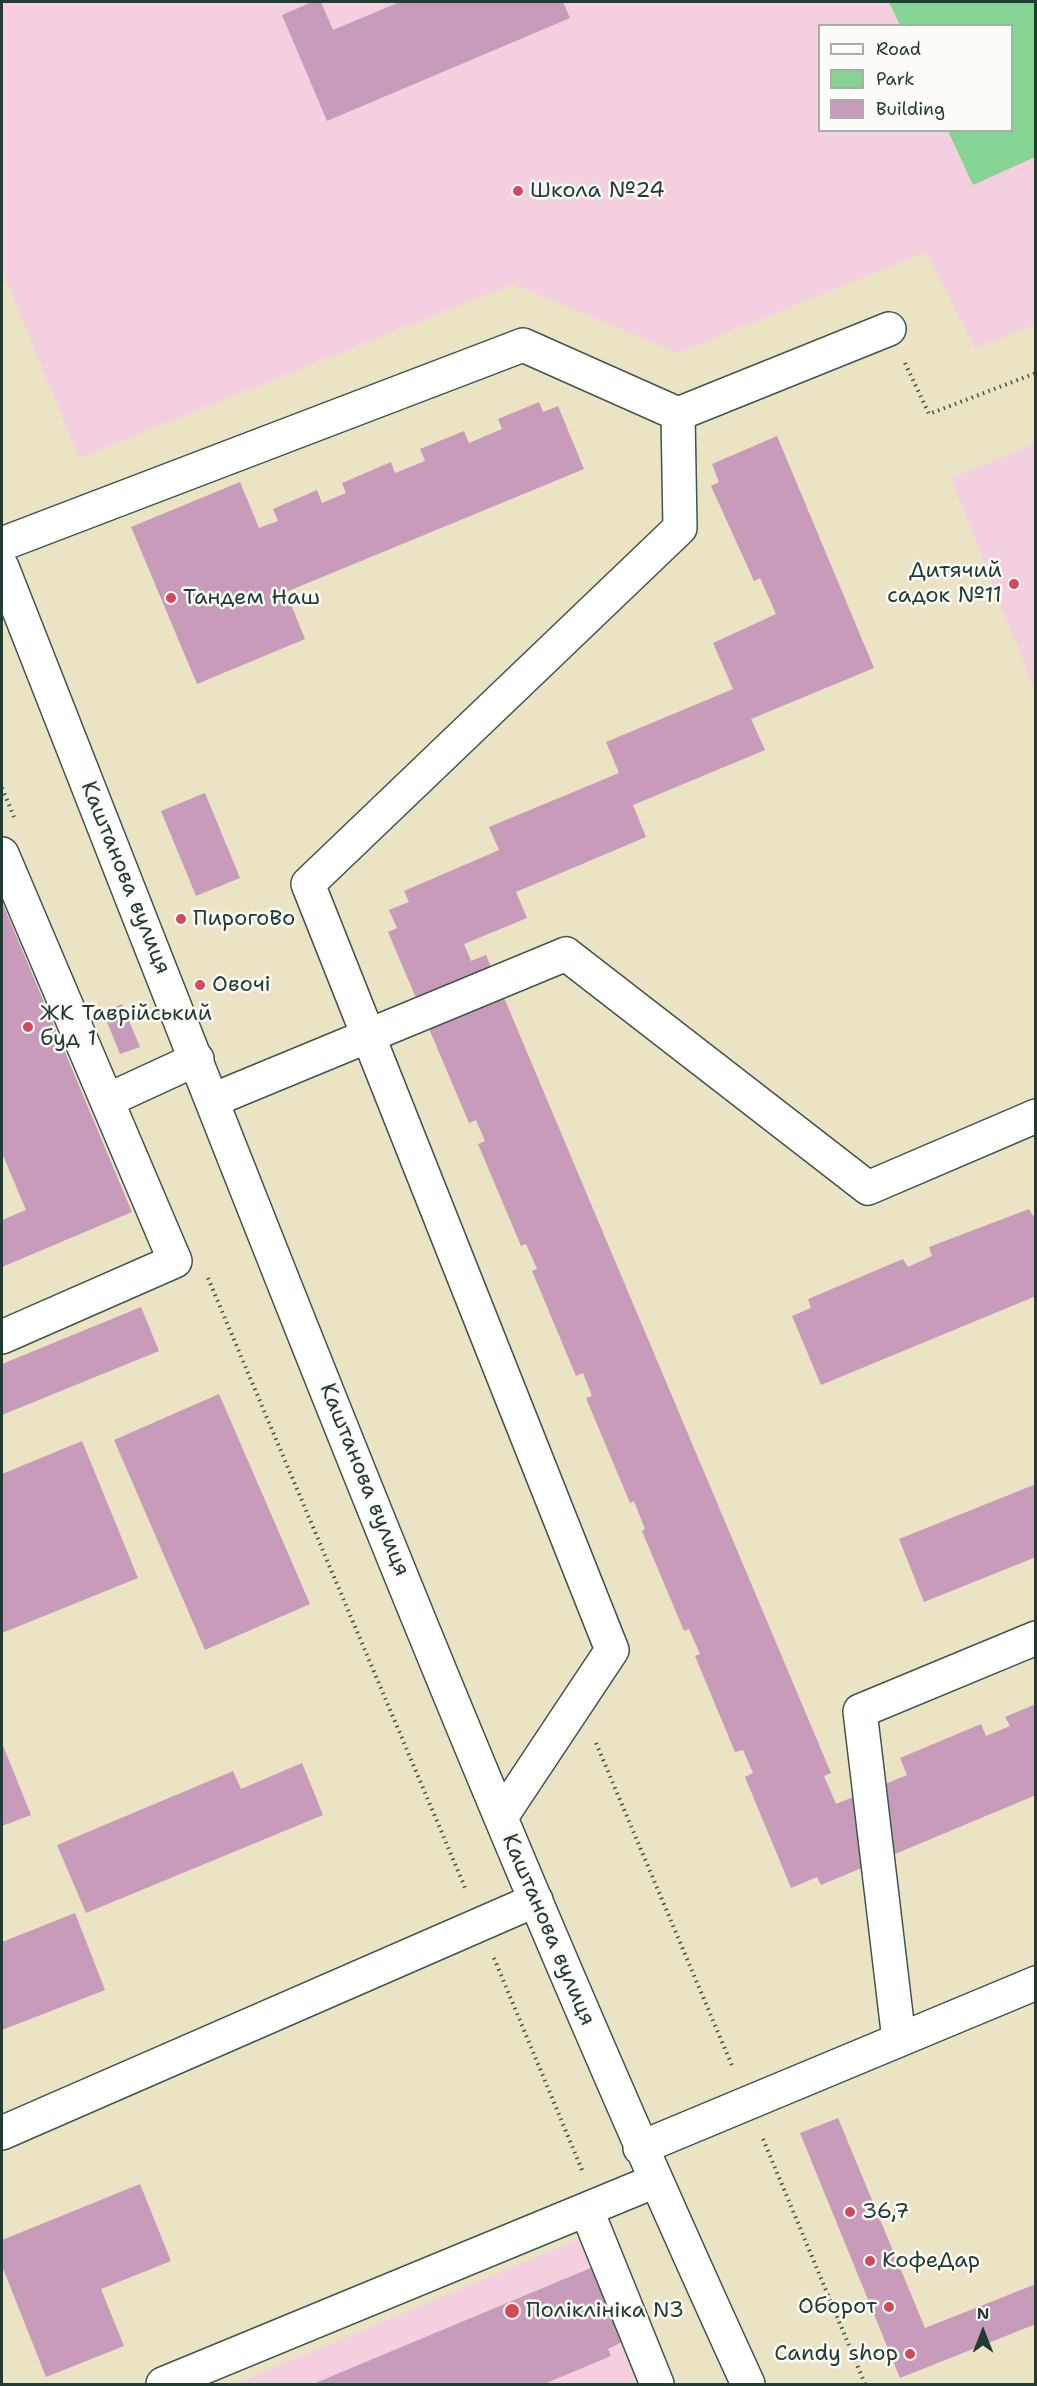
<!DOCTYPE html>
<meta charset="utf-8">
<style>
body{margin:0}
#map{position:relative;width:1037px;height:2386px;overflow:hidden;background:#eae4c5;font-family:"Shantell Sans",sans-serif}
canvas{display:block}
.frame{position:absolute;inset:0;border:3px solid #1f3d34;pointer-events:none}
.legend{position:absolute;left:818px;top:24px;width:195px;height:108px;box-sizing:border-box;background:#fdfcf7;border:2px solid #a4b0a9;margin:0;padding:8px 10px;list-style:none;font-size:18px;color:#1f3d34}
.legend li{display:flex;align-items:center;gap:12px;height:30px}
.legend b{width:30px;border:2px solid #a4b0a9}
.north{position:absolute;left:953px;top:2302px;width:60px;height:60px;-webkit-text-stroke:4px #fdfcf7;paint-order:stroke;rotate:0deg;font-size:16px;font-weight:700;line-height:24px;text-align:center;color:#1f3d34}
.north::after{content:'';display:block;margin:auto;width:21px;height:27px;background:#1f3d34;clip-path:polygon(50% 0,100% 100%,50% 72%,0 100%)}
</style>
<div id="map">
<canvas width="1037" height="2386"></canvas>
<div class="frame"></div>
<ul class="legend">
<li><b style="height:8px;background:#fff"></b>Road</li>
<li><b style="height:16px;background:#86d493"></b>Park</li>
<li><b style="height:16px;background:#c79bb9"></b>Building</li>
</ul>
<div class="north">N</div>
</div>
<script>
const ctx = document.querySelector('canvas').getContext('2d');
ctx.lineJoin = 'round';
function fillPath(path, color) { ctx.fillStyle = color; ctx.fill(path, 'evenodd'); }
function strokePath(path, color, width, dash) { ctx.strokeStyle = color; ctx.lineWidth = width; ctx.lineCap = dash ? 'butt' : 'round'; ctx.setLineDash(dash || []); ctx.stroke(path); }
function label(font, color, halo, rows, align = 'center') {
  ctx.font = font + ' "Shantell Sans",sans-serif'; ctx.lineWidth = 5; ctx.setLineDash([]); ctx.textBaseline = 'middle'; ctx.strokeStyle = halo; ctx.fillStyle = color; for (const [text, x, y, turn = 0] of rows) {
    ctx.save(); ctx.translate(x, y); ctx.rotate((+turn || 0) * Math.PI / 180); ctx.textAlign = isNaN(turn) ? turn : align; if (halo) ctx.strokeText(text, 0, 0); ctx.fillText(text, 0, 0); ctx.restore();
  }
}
fillPath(new Path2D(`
 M2,2h1033v322l-59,25 -50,-97 -248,101 -165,-69 -434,174 -77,-188zM820,26h192v104h-192z
 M1035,444v247l-84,-213z
 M584,2237l62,147h-411z`), '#f3cfe0');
fillPath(new Path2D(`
 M889,2h146v155l-62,28 -25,-54 64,-1v-104l-112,-1z`), '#86d493');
fillPath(new Path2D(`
 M312,2h9l12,28 67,-28h163l7,16 -243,103 -45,-106z
 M539,402l4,10 15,-6 26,63 -298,123 19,47 -108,45 -66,-157 109,-45 19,46 19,-7 -5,-12 44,-19 5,13 24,-10 -4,-10 49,-21 4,11 30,-12 -5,-12 44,-18 5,12 33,-14 -4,-10z
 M777,436l97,232 -123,51 14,31 -132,55 13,32 -130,55 11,26 -63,26 7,17 15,-6 345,818 -7,3 12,28 71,-29 -7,-17 81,-34 5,12 24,-10 -5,-9 31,-13v91l-215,90 -4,-8 -26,11 -46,-111 8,-4 -10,-23 -8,2 -40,-96 5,-2 -11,-25 -5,2 -42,-100 3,-2 -11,-28 -4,2 -44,-105 6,-2 -9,-23 -7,3 -44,-105 5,-2 -11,-25 -5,2 -43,-102 7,-3 -9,-21 -7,3 -81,-191 9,-4 -8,-18 20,-8 -5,-11 95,-41 -10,-23 130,-54 -13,-31 127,-53 -20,-46 63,-29 -16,-36 -6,3 -43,-95 8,-4 -7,-18z
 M205,793l35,85 -44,18 -35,-85z
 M2,902l130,310 -130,55v-47l24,-10 -24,-57z
 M122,1004l18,43 -20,7 -17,-42z
 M1029,1209l4,7 3,-1v81l-215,89 -29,-69 19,-8 -3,-9 95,-40 5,8 24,-11 -3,-9z
 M141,1307l18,44 -157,64v-51z
 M219,1394l91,210 -105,46 -91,-210z
 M82,1441l56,137 -136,55v-159z
 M1036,1484v73l-112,45 -25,-63z
 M2,1743l29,72 -29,11z
 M302,1763l21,52 -237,98 -29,-68 176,-74 8,18z
 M75,1913l30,77 -103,40v-88z
 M838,2118l87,210 111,-44v40l-136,54 -100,-245z
 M140,2184l31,77 -70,28 23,57 -78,31 -44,-111v-26z
 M593,2267l31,74 -16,8 3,7 -67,28h-231z`), '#c79bb9');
const minor = new Path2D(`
 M2,544l521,-199 155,69 211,-85
 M2,567c240,609 473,1222 746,1817
 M2,854l173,407 -173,76
 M108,1100l89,-41
 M213,1100l353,-146 302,234 168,-72
 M501,1817l111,-167 -304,-766 372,-356 -2,-114
 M899,2040l-39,-329 176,-73
 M2,2133l534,-233
 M640,2148l396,-165
 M587,2211l70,173
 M163,2384l492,-203`);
strokePath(minor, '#3d564a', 36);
strokePath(new Path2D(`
 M905,363l24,51 107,-41
 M2,788l12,29
 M208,1278l258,612
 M596,1743l137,325
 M494,1958l88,212
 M763,2139l102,245`), '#3d564a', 4, [1.5, 4.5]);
strokePath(minor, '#fff', 33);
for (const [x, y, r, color] of [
 [518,191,6,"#d1495b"],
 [1014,584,6,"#d1495b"],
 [171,598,6,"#d1495b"],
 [181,919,6,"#d1495b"],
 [200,985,6,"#d1495b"],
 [28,1027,6,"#d1495b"],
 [850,2212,6,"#d1495b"],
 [870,2261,6,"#d1495b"],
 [889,2307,6,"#d1495b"],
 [512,2311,8,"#d1495b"],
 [910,2354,6,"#d1495b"]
]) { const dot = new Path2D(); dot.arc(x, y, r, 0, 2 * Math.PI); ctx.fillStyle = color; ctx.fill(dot); strokePath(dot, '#fdfcf7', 2); }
label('22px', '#1f3d34', '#fdfcf7', [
 ["Школа №24",530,191],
 ["Дитячий",1002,571,"right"],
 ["садок №11",1002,596,"right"],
 ["Тандем Наш",183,598],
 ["ПирогоВо",193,919],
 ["Овочі",212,985],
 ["ЖК Таврійський",40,1014],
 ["буд 1",40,1039],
 ["36,7",862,2212],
 ["КофеДар",882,2261],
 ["Оборот",877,2307,"right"],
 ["Поліклініка N3",526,2311],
 ["Candy shop",898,2354,"right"]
], 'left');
label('22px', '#1f3d34', '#fdfcf7', [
 ["Каштанова вулиця",125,878,68],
 ["Каштанова вулиця",364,1480,68],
 ["Каштанова вулиця",548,1930,67]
]);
</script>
